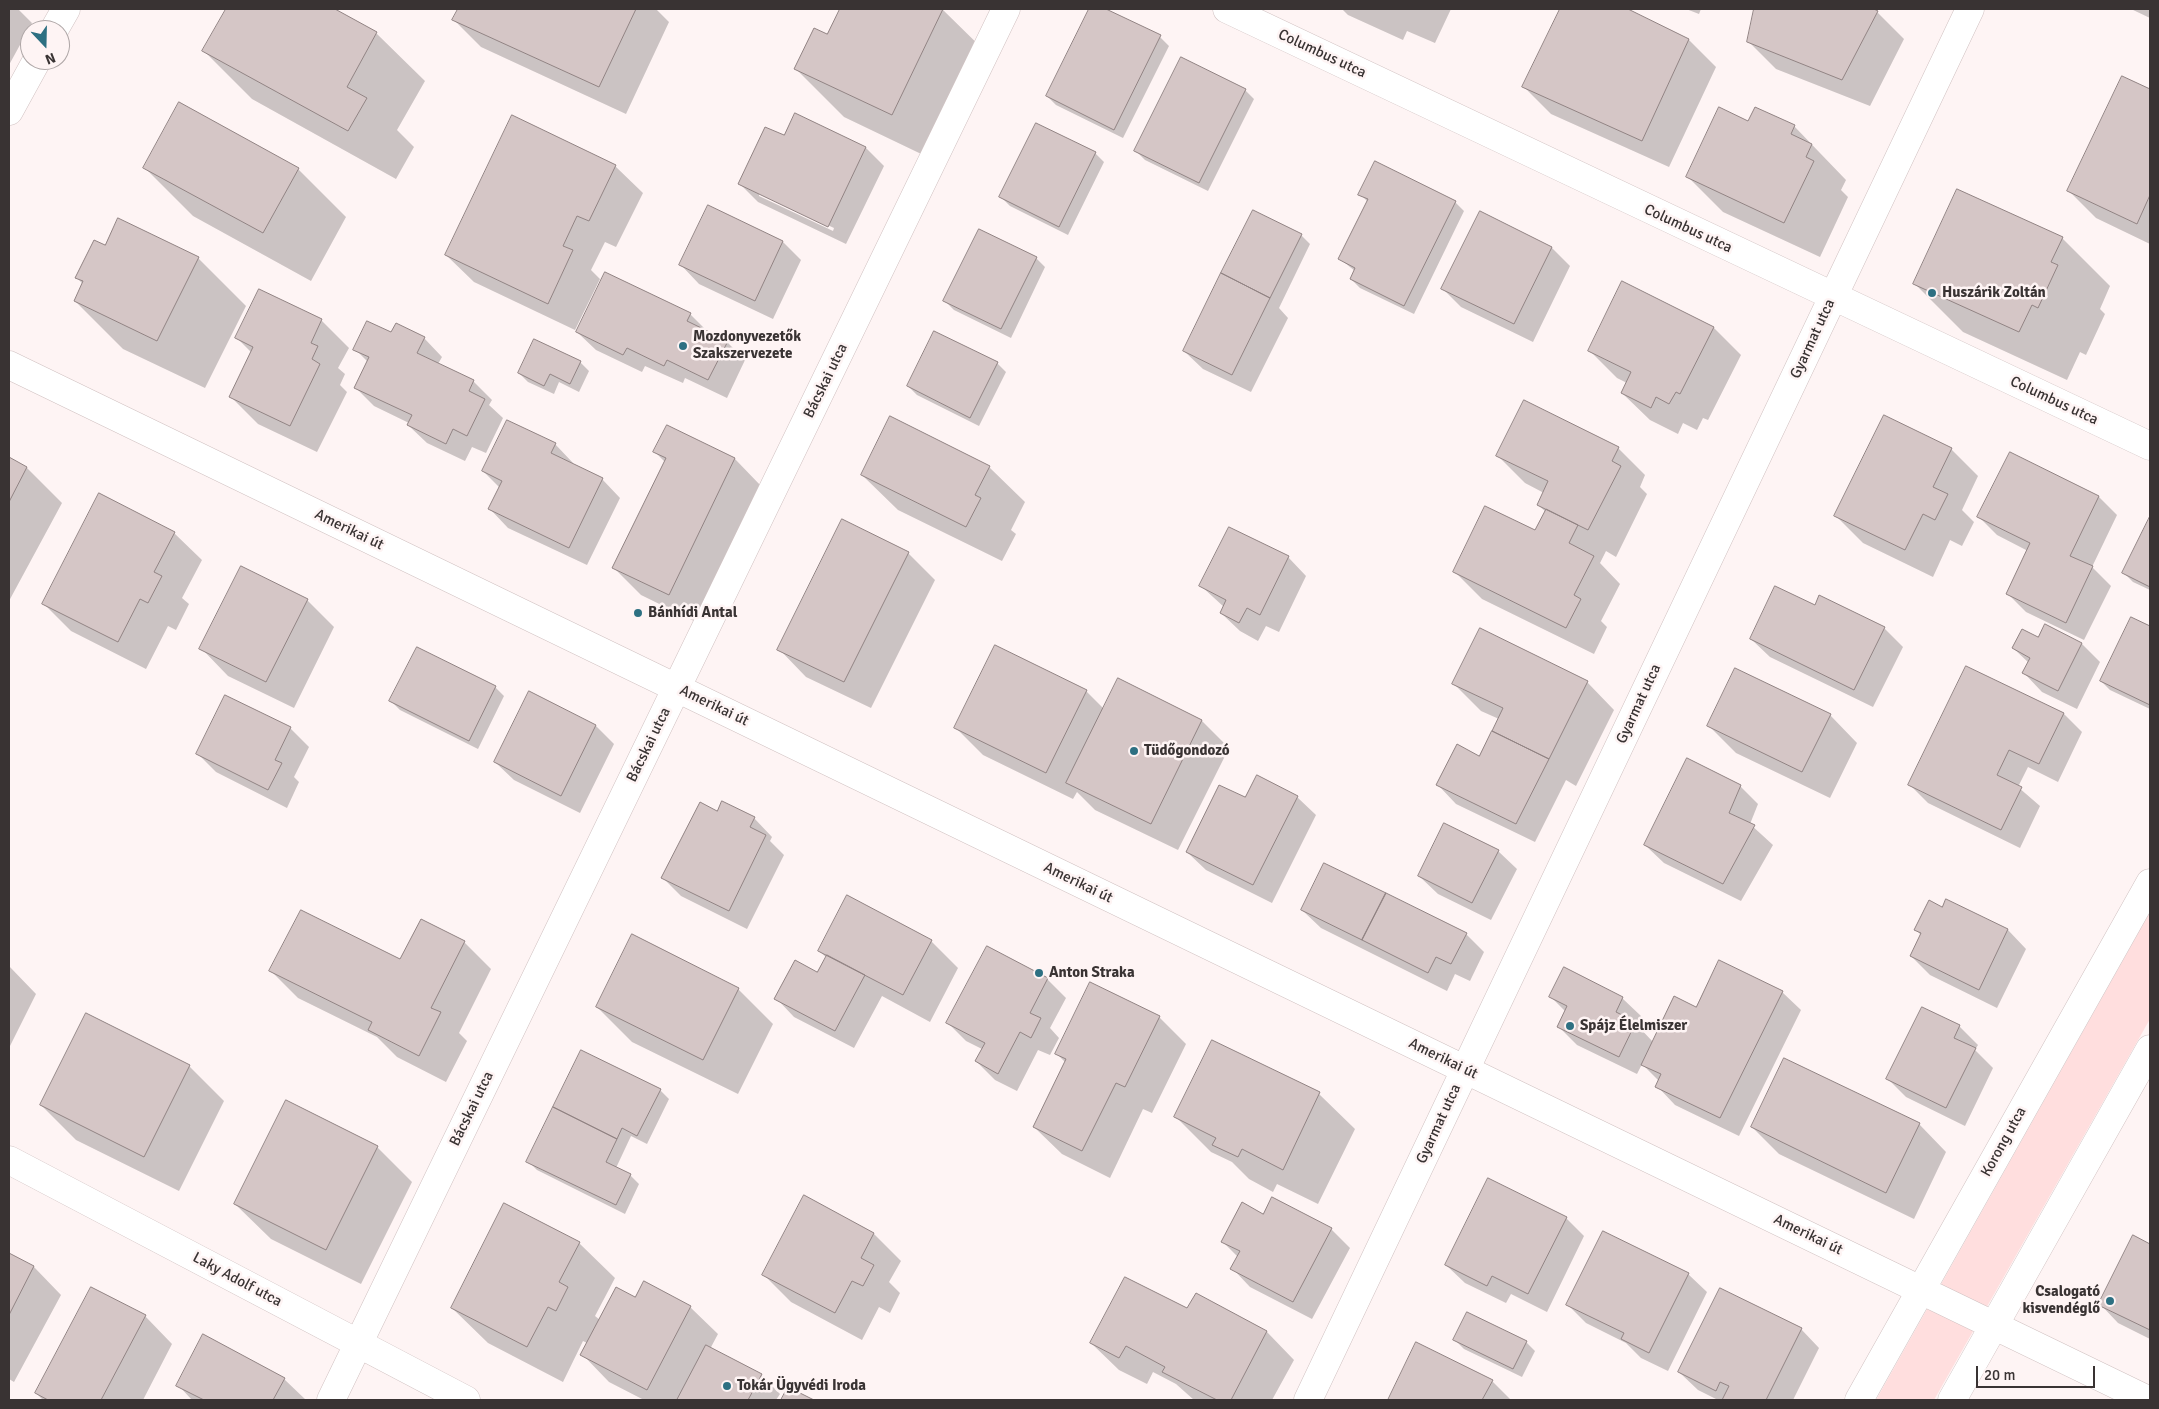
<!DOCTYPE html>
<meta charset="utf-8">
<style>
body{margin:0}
#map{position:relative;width:2159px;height:1409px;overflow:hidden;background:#fef4f4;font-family:Signika,sans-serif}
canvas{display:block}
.frame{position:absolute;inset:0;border:10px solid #393333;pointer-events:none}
.north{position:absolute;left:20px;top:20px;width:50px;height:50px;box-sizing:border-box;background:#fef4f4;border:1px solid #afa7a7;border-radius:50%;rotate:159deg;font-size:14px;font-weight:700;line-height:20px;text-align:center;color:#393333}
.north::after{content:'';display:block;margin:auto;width:18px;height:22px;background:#2d7082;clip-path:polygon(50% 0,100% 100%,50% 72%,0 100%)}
.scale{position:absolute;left:1976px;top:1366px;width:119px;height:22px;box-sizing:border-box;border:2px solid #393333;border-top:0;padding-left:6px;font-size:15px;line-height:18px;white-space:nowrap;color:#393333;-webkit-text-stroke:4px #fef4f4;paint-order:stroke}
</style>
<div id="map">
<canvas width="2159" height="1409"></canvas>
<div class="frame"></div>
<div class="north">N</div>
<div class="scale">20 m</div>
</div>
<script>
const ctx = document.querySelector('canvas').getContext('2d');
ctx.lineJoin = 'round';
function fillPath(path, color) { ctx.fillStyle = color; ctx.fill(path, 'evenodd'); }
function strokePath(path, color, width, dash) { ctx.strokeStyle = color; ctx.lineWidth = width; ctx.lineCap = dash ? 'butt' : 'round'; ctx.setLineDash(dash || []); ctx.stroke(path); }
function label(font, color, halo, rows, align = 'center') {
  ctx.font = font + ' Signika,sans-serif'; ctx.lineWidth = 5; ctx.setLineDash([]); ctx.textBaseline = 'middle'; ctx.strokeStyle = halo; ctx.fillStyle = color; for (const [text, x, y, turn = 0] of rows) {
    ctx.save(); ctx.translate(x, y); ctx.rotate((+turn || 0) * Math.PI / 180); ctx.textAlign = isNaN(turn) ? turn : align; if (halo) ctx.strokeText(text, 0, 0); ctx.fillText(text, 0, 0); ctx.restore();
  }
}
fillPath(new Path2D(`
 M2150,912v107l-216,381h-58z`), '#ffdede');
fillPath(new Path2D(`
 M9,9h9l14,14 -23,42z
 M227,9h105l44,24 49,48 -28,49 17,17 -18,32 -144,-80 -48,-48z
 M459,9h197l13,13 -43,92 -145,-67 -27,-27z
 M841,9h101l49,48 -51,106 -96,-46 -48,-48 32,-33z
 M1090,9h13l57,28 9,9 -46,92 -67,-33 -9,-9z
 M1342,9h109l-16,34 -28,-12 -4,9 -55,-25z
 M1562,9h63l64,31 27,27 -47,100 -118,-53 -27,-27z
 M1686,9h15l-2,5z
 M1756,9h115l6,3 27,27 -34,67 -94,-37 -28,-28z
 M2131,9h19v9z
 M2122,77l28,14v153l-54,-26 -27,-27z
 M1245,90l9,9 -46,92 -63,-31 -9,-9z
 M796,115l70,33 18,18 -38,78 -88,-42 -19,-19 46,-46zM759,193l75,35 -1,3 -74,-35z
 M1749,123l45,3 52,54 -5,10 7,7 -28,60 -97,-45 -36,-36z
 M1095,153l9,9 -36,73 -58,-29 -9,-9z
 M1375,163l80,39 9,9 -50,103 -54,-26 -9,-9 4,-8 -15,-12 28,-57 -8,-8z
 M615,166l28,27 -27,54 -11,-5 -14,28 9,9 -25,51 -101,-48 -28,-27z
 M145,168l153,1 48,48 -35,64 -118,-65z
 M709,207l74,35 18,18 -28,59 -74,-35 -18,-19z
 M1480,213l72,35 18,18 -37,76 -72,-35 -18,-18z
 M1301,235l9,9 -31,64 9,10 -37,74 -48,-23 -19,-18z
 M2062,238l48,48 -10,23 5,5 -19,41 -6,-3 -13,28 -104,-48 -48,-48z
 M105,246l93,12 48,48 -41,82 -82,-39 -48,-48 8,-17 -6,-6z
 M1036,258l9,9 -34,71 -57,-28 -9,-9z
 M690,314l19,19 18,9 18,18 -18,38 -42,-20 -2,5 -38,-17 -3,6 -46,-22 -19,-18z
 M321,320l28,28 -11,20 7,6 -5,11 7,7 -30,60 -59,-28 -27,-27 21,-44 -15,-15z
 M1714,328l27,27 -33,65 -5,-2 -6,12 -14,-7 -5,11 -28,-14 -28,-27 5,-10 -10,-5 -27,-27z
 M392,334l32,4 18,19 -4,7 35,17 19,19 -3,5 14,13 -17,35 -14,-6 -7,14 -38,-18 -19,-18 1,-2 -35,-17 -18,-18 12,-26 -13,-13z
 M580,362l9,9 -10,21 -20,-10 -5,12 -26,-12 -9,-9z
 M997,363l9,9 -27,54 -62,-31 -9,-9z
 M667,426l68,33 27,28 -66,135 -55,-27 -27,-27 51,-106 -10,-10z
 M555,444l18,19 -1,2 30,14 18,19 -33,67 -79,-37 -18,-19 10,-21 -17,-17z
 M1618,448l27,27 -5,12 7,7 -31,63 -10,-6 -6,12 20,21 -19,37 6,6 -13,27 -112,-55 -28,-28 82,-39 10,-20 -8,-7 6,-12 -19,-10 -27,-27z
 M1951,449l27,27 -16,34 12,12 -12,24 -12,-6 -17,37 -70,-34 -28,-28z
 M2010,453l89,44 18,18 -25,52 19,19 -27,54 -58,-28 -19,-19 21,-42 -31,-16 -18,-18z
 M9,458l18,10 35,35 -53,98z
 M989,467l36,35 -14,28 5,4 -14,27 -104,-51 -36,-35z
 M2150,519v71l-17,-8 -9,-9z
 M174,533l28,27 -20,38 7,6 -13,26 -8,-4 -22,43 -75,-38 -27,-27z
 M908,553l27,27 -64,128 -65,-31 -27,-28z
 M1288,557l18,19 -27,56 -13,-6 -8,15 -18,-10 -19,-18 3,-6 -23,-21z
 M1820,597l64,31 19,19 -30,60 -103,-50 -19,-18 64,-32z
 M307,600l27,27 -40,81 -66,-32 -27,-28z
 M2132,619l18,9v81l-40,-19 -9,-9z
 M2039,639l43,5 18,18 -23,47 -35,-17 -18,-19 5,-10 -16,-15z
 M1967,668l97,46 18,18 -24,50 -30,-15 -10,20 22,19 -20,42 -92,-45 -18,-18z
 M1119,680l83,41 27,27 -51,102 -83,-40 -18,-18 -4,7 -90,-44 -27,-27 130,-37 18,18z
 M1587,682l27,28 -38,76 -10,-6 -31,62 -79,-38 -18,-19 42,-28 19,-38 -18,-8 -27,-27z
 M495,687l9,9 -26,53 -78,-39 -9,-9z
 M226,697l65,32 18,18 -15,30 5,5 -12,26 -71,-36 -18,-18z
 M1830,715l27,28 -27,55 -94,-45 -27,-27z
 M596,726l18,18 -34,69 -66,-33 -19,-18z
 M1740,786l18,18 -8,20 23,21 -32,56 -77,-38 -19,-18z
 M1297,797l19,18 -44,88 -66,-33 -19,-18 59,-53z
 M718,813l36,5 18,19 -2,4 14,14 -37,74 -66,-33 -18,-18z
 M1498,851l19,18 -26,51 -53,-26 -19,-18z
 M1946,901l62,29 18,19 -29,59 -67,-33 -19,-19 10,-21 -5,-5 27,-22z
 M1302,910l164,24 18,18 -14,29 -15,-7 -8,17 -126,-63z
 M931,941l27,27 -28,54 -48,-26 -28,52 -60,-31 -18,-19 42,-24 9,-16 -8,-7z
 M464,942l27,27 -32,64 8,8 -21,41 -49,-25 -20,-20 -79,-39 -27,-27 130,-11z
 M987,948l60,31 19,19 -16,30 9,10 -9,17 -12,-5 -21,41 -22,-11 -19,-19 6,-12 -16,-8 -18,-18z
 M9,966l27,28 -27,54z
 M738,989l35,35 -35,70 -106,-52 -35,-35z
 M1782,992l19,18 -62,126 -64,-31 -18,-19 2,-5 -17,-17 -5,10 -60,-29 -18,-18 7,-15 -15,-15 71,1 19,18 -4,9 16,17z
 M1159,1017l27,27 -34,69 -9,-4 -33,69 -48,-24 -28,-27 32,-64 -9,-9z
 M1959,1026l19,19 -3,5 18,18 -28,58 -59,-29 -18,-18z
 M1213,1042l106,52 36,35 -37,75 -41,-20 -4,8 -24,-13 -17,-17 -21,-10 -35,-35z
 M189,1066l35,35 -45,90 -103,-51 -35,-35z
 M660,1090l9,9 -22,45 -16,-8 -15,32 14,7 9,9 -14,30 -88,-44 -9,-9z
 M1919,1124l27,28 -32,67 -135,-65 -27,-27z
 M377,1147l35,35 -51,102 -90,-45 -36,-35z
 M1264,1215l67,14 19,19 -38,71 -62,-32 -18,-19 6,-11 -15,-15z
 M1566,1218l18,18 -37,76 -36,-18 -5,9 -41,-20 -19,-18z
 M874,1234l27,27 -12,21 11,11 -10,20 -11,-6 -17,33 -71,-38 -27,-27z
 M2134,1237l16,8v94l-32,-16 -18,-19z
 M579,1243l36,35 -20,38 5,4 35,-21 55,8 28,27 -8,15 51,26 19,19 -4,6h-132l-35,-18 -27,-28 5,-11 -4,-2 -20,41 -75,-39 -36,-35z
 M9,1254l25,13 27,28 -47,87 -5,-3z
 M1688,1274l19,18 -39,79 -27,-13 -15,-15 -40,-20 -18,-18z
 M1196,1295l71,37 27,28 -22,40h-78l-18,-16 -23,-12 -6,12 -28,-14 -28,-27 97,-33z
 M145,1316l27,28 -29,56h-100l-7,-7z
 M1801,1329l18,19 -26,52h-75l-20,-10 -19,-18z
 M1455,1340l71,2 9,9 -13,26 -58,-28z
 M1417,1344l75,37 19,19h-122z
 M284,1379l22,21h-114l-14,-15z`), '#0003');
const building = new Path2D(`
 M226,9h109l42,23 -30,55 20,11 -19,33 -146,-80z
 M458,9h178l-37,78 -147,-67z
 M840,9h103l-51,106 -98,-46 20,-41 13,6z
 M1089,9h17l55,26 -47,95 -68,-34z
 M1560,9h68l61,30 -47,102 -120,-54z
 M1754,9h120l4,2 -36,69 -95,-38z
 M1181,57l65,32 -47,94 -65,-32z
 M2122,76l28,13v106l-13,29 -70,-33z
 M179,102l120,66 -36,65 -120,-65z
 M1719,107l29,14 7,-14 40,18 -4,9 21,10 -6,13 8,4 -30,62 -98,-46z
 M795,113l71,34 -38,80 -90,-43 27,-57 19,8z
 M512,115l104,50 -27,56 -12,-5 -14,30 10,4 -25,54 -103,-49z
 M1036,123l60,29 -37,75 -60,-30z
 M1375,161l81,40 -52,105 -54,-27 5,-11 -17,-9 30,-60 -10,-4z
 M1957,189l106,48 -12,25 7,3 -20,43 -6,-3 -13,27 -106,-48z
 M708,205l75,36 -28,60 -76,-36z
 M1253,210l49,24 -32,64 -49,-25z
 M1480,211l72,36 -38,77 -73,-35z
 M118,218l81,39 -42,84 -83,-40 9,-20 -8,-3 19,-38 11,5z
 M979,229l58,28 -36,72 -58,-28z
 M605,272l86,41 -4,8 41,20 -20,39 -41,-20 -3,6 -37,-18 -4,7 -47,-23z
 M1221,273l49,25 -38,77 -49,-24z
 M1622,281l92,46 -34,67 -4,-2 -7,12 -13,-7 -5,11 -30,-15 10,-21 -43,-21z
 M259,289l63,30 -11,24 7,3 -6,13 8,5 -30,62 -61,-29 24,-50 -18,-9z
 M367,321l24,11 5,-9 29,14 -8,16 57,27 -5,11 16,8 -18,37 -14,-7 -7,15 -39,-19 5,-10 -58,-27 15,-31 -16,-7z
 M934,331l64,31 -28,56 -63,-32z
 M534,339l47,22 -11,23 -20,-10 -6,12 -26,-13z
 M1524,400l95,47 -7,14 9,5 -33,64 -51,-25 11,-24 -52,-25z
 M1884,415l68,33 -19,39 15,7 -13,26 -12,-6 -18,36 -71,-34z
 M890,416l100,50 -15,29 6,3 -15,29 -105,-52z
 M507,420l49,23 -5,10 52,25 -34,70 -81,-39 14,-28 -20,-10z
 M667,425l68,33 -66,137 -57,-27 54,-110 -13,-6z
 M2010,452l89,44 -29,60 23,10 -27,57 -60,-29 24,-51 -53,-26z
 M9,457l18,10 -18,35z
 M99,493l76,39 -21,40 8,4 -14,27 -8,-4 -22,43 -76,-38z
 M1485,506l50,24 11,-21 32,16 -9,18 25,13 -20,39 7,4 -15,29 -113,-56z
 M2150,516v71l-28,-14z
 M842,519l67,33 -65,130 -67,-32z
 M1229,527l60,29 -29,59 -13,-7 -8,15 -19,-10 6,-13 -27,-14z
 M241,566l67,33 -42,83 -67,-33z
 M1775,586l40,19 4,-10 66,32 -31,63 -104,-51z
 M2131,617l19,9v79l-50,-24z
 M2045,624l37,19 -24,48 -36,-18 8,-15 -18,-10 10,-19 16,8z
 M1480,628l108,53 -39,78 -57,-28 11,-23 -51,-24z
 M995,645l92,45 -41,83 -92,-45z
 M417,647l79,39 -27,55 -80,-40z
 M1966,666l98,47 -25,51 -30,-14 -12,25 25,12 -21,43 -93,-45z
 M1735,668l96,46 -29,58 -95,-46z
 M1118,678l84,42 -51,104 -85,-41z
 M529,691l67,34 -35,71 -67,-34z
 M225,695l66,32 -16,33 7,3 -14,27 -72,-36z
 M1492,731l57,28 -33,65 -80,-39 21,-41 22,12z
 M1687,758l54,27 -12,28 26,12 -32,59 -79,-39z
 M1257,775l41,21 -45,89 -67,-33 33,-67 26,12z
 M722,801l33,16 -5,10 16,8 -37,76 -68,-33 39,-76 17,9z
 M1444,823l55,27 -27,53 -54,-27z
 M1324,863l62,30 -24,47 -61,-30z
 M1386,893l81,40 -16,31 -15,-7 -8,16 -66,-33z
 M847,895l85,45 -29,55 -85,-44z
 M1946,899l62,30 -29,61 -69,-34 11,-23 -7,-3 15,-30 13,7z
 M301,910l99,49 21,-40 44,22 -34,67 10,4 -22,44 -51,-26 4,-8 -103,-51z
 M632,934l107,54 -36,72 -107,-53z
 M987,946l61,32 -18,35 11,5 -10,20 -11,-6 -22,42 -23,-13 10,-18 -39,-20z
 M827,955l38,20 -30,56 -61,-32 21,-39 22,12z
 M1719,960l64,31 -63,127 -65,-31 6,-13 -20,-9 33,-69 22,11z
 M1564,967l59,30 -7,15 20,10 -17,35 -62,-30 10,-21 -18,-9z
 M1090,982l70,34 -35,71 -9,-4 -34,68 -49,-24 33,-68 -11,-5z
 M1922,1007l38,18 -6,13 22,10 -30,60 -60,-29z
 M86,1013l104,52 -46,92 -104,-52z
 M1212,1040l108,52 -37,78 -41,-21 -4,8 -26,-12 4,-7 -42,-21z
 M581,1050l80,39 -24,47 -15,-8 -5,11 -64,-32z
 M1784,1058l136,65 -34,70 -135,-66z
 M286,1100l92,46 -52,104 -92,-46z
 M553,1107l64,32 -11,23 25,12 -15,31 -90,-43z
 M1488,1178l79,39 -39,77 -36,-18 -5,10 -42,-21z
 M804,1195l70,38 -13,25 13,7 -11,21 -11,-5 -17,32 -73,-38z
 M1272,1197l60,31 -39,74 -63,-33 10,-18 -19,-9 21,-40 21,12z
 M504,1203l76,39 -21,40 9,5 -12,24 -8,-4 -21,40 -76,-39z
 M1603,1231l86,42 -40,80 -28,-14 3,-6 -58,-28z
 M2133,1235l17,9v86l-52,-25z
 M9,1253l25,13 -25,49z
 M1125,1277l62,31 9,-15 71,38 -36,69h-14l-55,-28 3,-5 -39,-21 -7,12 -29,-15z
 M644,1281l47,25 -44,84 -67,-35 36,-68 19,10z
 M91,1287l55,28 -45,85h-53l-13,-7z
 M1720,1288l82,40 -36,72h-44l7,-14 -9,-4 -4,9 -38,-19z
 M1467,1312l60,29 -14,28 -60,-29z
 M203,1334l82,44 -12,22h-69l-28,-14z
 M1416,1342l77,38 -11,20h-94z
 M706,1345l56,29 -14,26h-71z
 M788,1387l26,13h-33z`);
fillPath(building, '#d5c6c6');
strokePath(building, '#918383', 1);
const minor = new Path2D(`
 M1227,9l923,437
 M9,365l2139,1035
 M9,1160l457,240
 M331,1400l675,-1391
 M1308,1400l662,-1391
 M1859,1400l291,-517
 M1952,1400l198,-351`);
const secondary = new Path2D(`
 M54,30l12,-21
 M9,111l28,-51`);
strokePath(minor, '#d0c1c1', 29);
strokePath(secondary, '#d0c1c1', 29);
strokePath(minor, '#fff', 28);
strokePath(secondary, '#fff', 28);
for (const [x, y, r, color] of [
 [1932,293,5,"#2d7082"],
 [683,346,5,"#2d7082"],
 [638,613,5,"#2d7082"],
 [1134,751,5,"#2d7082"],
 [1039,973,5,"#2d7082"],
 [1570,1026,5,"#2d7082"],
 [2110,1301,5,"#2d7082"],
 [727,1386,5,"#2d7082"]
]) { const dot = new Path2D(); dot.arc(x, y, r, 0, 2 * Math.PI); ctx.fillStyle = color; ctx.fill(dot); strokePath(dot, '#fef4f4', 2); }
label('15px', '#393333', '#fef4f4', [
 ["Columbus utca",1322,54,25],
 ["Columbus utca",1688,229,25],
 ["Gyarmat utca",1813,339,-65],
 ["Bácskai utca",826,381,-64],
 ["Columbus utca",2054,401,25],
 ["Amerikai út",349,530,26],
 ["Gyarmat utca",1639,704,-65],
 ["Amerikai út",714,706,26],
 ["Bácskai utca",649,745,-64],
 ["Amerikai út",1078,883,26],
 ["Amerikai út",1443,1059,26],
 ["Bácskai utca",472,1109,-64],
 ["Gyarmat utca",1439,1124,-65],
 ["Korong utca",2004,1142,-61],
 ["Amerikai út",1808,1235,26],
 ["Laky Adolf utca",237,1280,28]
]);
label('bold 15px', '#393333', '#fef4f4', [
 ["Huszárik Zoltán",1942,293],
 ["Mozdonyvezetők",693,337],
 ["Szakszervezete",693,354],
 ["Bánhídi Antal",648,613],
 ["Tüdőgondozó",1144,751],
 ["Anton Straka",1049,973],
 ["Spájz Élelmiszer",1580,1026],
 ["Csalogató",2100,1292,"right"],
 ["kisvendéglő",2100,1309,"right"],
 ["Tokár Ügyvédi Iroda",737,1386]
], 'left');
</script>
